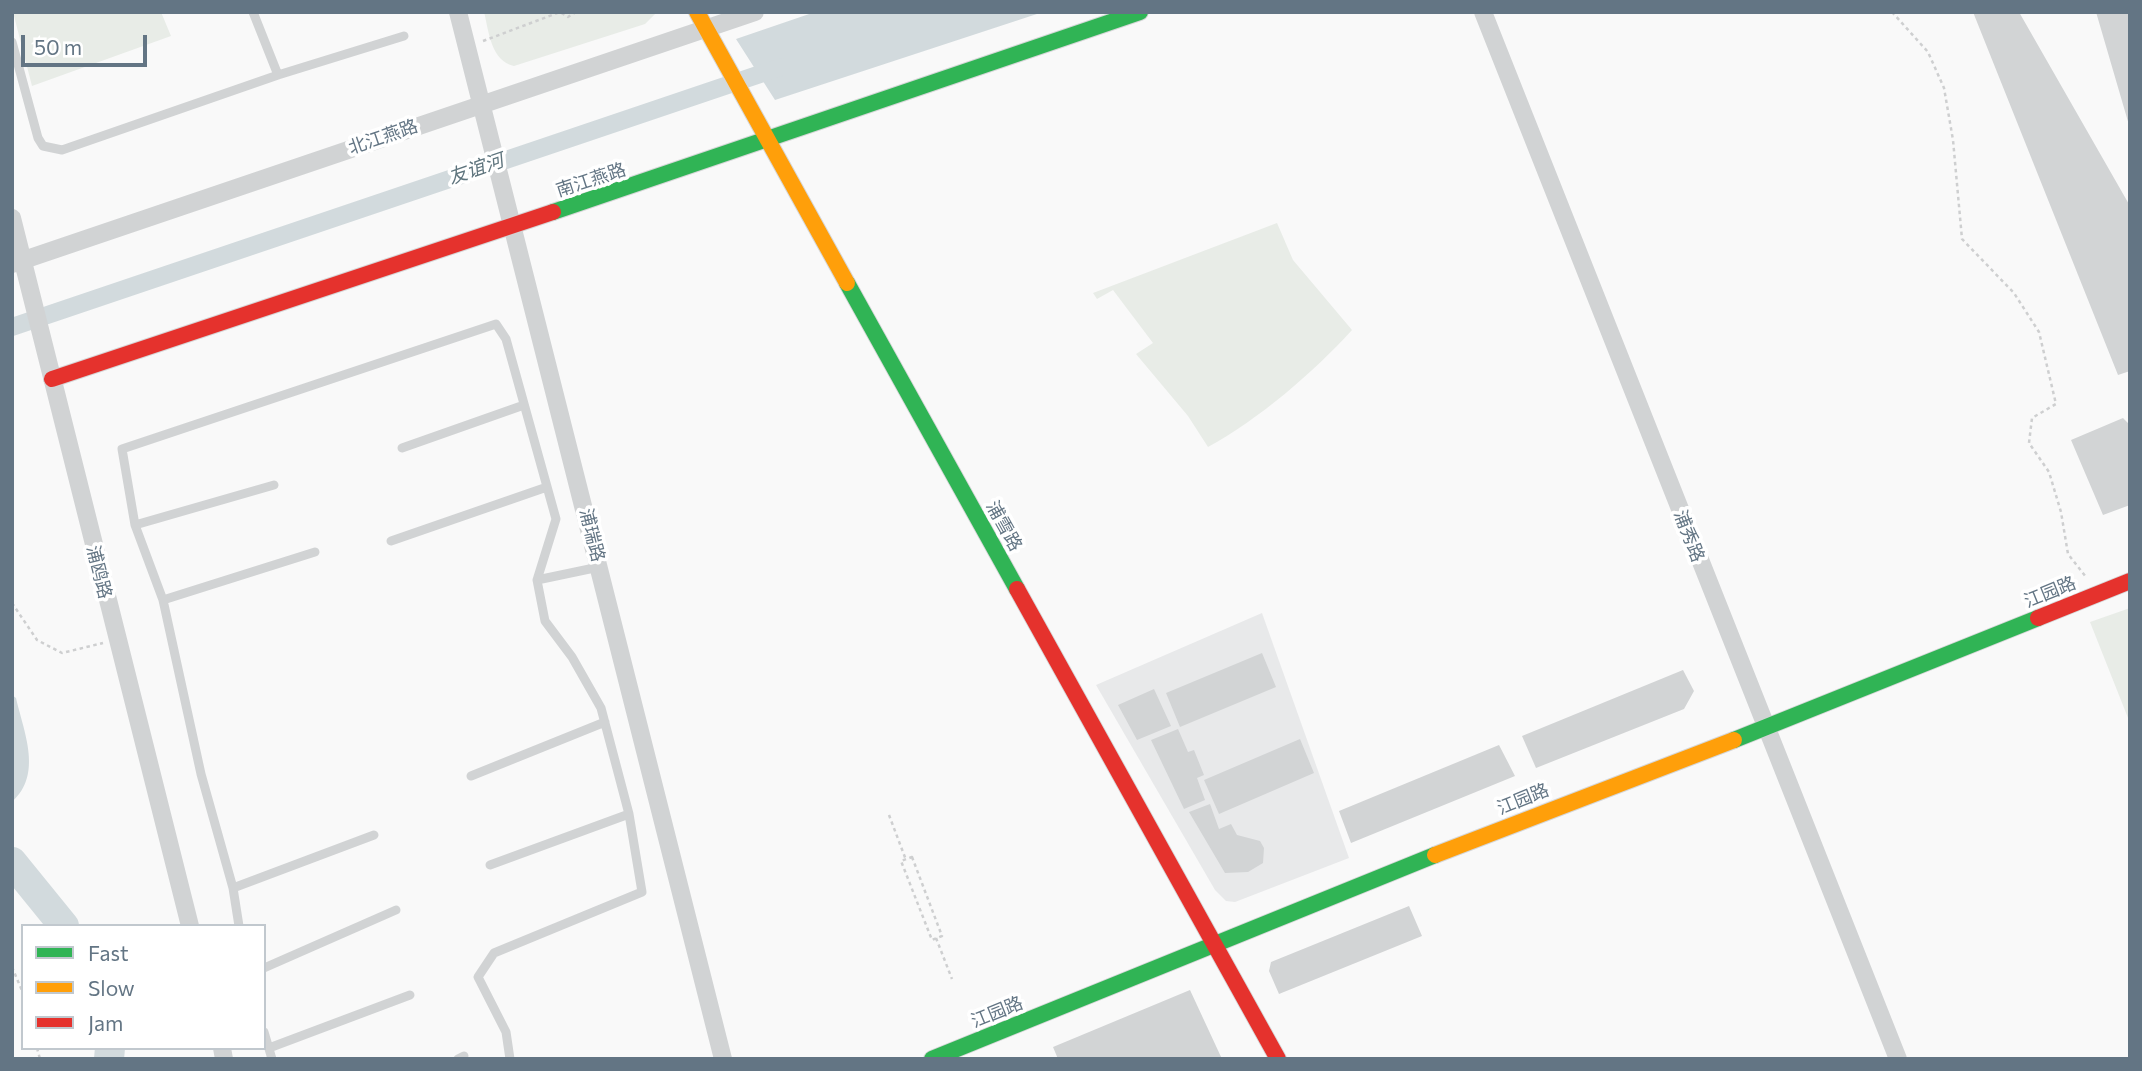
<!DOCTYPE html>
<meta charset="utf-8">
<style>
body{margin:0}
#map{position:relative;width:2142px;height:1071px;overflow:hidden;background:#f9f9f9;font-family:Commissioner,sans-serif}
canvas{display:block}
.frame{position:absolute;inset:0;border:14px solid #637584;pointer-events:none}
.legend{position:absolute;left:21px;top:924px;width:245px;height:126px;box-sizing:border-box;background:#fff;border:2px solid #c1c8ce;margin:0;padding:9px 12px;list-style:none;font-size:21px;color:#637584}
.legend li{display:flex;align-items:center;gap:14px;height:35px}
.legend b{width:35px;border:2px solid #c1c8ce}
.scale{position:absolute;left:21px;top:35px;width:126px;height:32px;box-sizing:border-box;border:4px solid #637584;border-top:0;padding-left:9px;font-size:21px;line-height:24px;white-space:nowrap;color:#637584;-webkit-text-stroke:5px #fff;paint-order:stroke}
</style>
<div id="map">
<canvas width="2142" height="1071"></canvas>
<div class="frame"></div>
<ul class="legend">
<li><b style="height:9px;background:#30b455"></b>Fast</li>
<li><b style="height:9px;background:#ff9f0a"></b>Slow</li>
<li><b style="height:9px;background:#e5322d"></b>Jam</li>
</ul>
<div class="scale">50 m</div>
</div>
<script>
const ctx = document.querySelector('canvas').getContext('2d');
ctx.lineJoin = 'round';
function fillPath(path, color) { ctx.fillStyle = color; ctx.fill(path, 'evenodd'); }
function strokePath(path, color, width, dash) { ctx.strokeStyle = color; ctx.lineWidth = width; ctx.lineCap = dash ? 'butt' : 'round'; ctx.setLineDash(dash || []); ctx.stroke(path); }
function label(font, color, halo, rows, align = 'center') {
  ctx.font = font + ' Commissioner,"Noto Sans SC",sans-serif'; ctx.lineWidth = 7; ctx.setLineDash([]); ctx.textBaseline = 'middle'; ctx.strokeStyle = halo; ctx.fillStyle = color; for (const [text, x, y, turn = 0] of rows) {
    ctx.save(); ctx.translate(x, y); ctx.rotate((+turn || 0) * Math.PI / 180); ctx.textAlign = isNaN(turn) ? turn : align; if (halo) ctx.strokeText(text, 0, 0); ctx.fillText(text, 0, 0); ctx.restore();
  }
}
fillPath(new Path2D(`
 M1262,613l87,245 -114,44 -9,-1 -11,-11 -119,-205z`), '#e8e9ea');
fillPath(new Path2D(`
 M13,12h148l10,24 -139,50z
 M484,12h173l-12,12 -131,42c-23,-5 -25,-34 -30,-54z
 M1277,223l16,37 59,70c-38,42 -94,90 -144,117l-20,-31 -52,-62 17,-11 -40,-53 -16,9 -4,-6z
 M2130,608v115l-40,-101z`), '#e8ece7');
fillPath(new Path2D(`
 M815,12h228l-268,88 -39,-61z
 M12,695l4,3c8,35 27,76 -4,104z`), '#d2dadd');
strokePath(new Path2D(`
 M12,327l769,-260`), '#d2dadd', 18);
strokePath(new Path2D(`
 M12,862l52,64
 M109,1059l1,-11`), '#d2dadd', 30);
fillPath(new Path2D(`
 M1973,12h46l111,194v165l-12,4z
 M2096,12h34v112l-1,1z
 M2123,418l7,7v80l-27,10 -32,-75z
 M1262,653l14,34 -96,40 -14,-34z
 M1683,670l11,21 -10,18 -148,59 -14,-32z
 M1154,689l17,37 -34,14 -19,-35z
 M1178,729l10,23 6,-2 10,25 -7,3 8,22 -21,9 -33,-69z
 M1300,739l14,34 -95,41 -15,-34z
 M1499,745l16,31 -164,67 -12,-32z
 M1210,804l9,25 12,-5 6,11 23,6 4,7 -1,15 -15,9 -23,1 -36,-61z
 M1409,906l13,30 -143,58 -10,-23 2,-9z
 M1190,990l32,69h-164l-5,-12z`), '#d2d4d5');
const fast = new Path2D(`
 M553,212l587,-200
 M847,283l170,306
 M1734,740l304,-122
 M932,1059l503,-204`);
const slow = new Path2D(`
 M697,12l150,271
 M1435,855l299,-115`);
const jam = new Path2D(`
 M52,379l501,-167
 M1017,589l261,470
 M2038,618l92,-37`);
strokePath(fast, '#d6d7d8', 18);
strokePath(slow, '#d6d7d8', 18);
strokePath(jam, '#d6d7d8', 18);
strokePath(new Path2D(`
 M1892,12l36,40 16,36 9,52 9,99 52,54 25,39 17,72 -24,14 -3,25 20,29 12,40 7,42 18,23
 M483,41l77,-29 8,5 8,-5
 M12,603l25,37 25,13 41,-10
 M889,815l17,45
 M912,857l30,79 -10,4 -31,-79z
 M936,938l16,41
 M12,967l11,26
 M37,1048l3,11`), '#cecfd0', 2.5, [3.5, 3.5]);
strokePath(new Path2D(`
 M253,12l25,63
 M12,42l26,96 5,8 19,4 216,-75 126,-39
 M402,448l122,-43
 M274,485l-139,40 -13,-76 374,-125 10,15 50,180 -19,61 62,-13
 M135,525l28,75 38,174 32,114 141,-53
 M391,541l156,-54
 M163,600l152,-48
 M471,776l134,-54
 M490,865l139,-51
 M233,888l6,38
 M264,968l132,-58
 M264,1032l8,27
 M269,1048l141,-53
 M458,1059l6,-3
 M510,1059l-4,-27 -28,-55 16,-24 148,-61 -13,-78 -28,-106 -29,-51 -27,-36 -8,-41`), '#d1d3d4', 9);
strokePath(new Path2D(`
 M458,12l265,1047
 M1483,12l415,1047
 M12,218l178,708
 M12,264l743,-252
 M222,1048l2,11`), '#d1d3d4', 18);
strokePath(fast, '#30b455', 16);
strokePath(slow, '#ff9f0a', 16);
strokePath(jam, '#e5322d', 16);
label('18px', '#637584', '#fff', [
 ["北江燕路",383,137,-19],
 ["南江燕路",591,180,-18],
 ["浦雪路",1004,526,61],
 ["浦瑞路",592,535,76],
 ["浦秀路",1689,536,69],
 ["浦鸥路",99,572,76],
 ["江园路",2050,592,-22],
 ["江园路",1523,799,-22],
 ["江园路",997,1012,-22]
]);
label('italic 19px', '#5e747d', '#fff', [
 ["友谊河",476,169,-19]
]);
</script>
